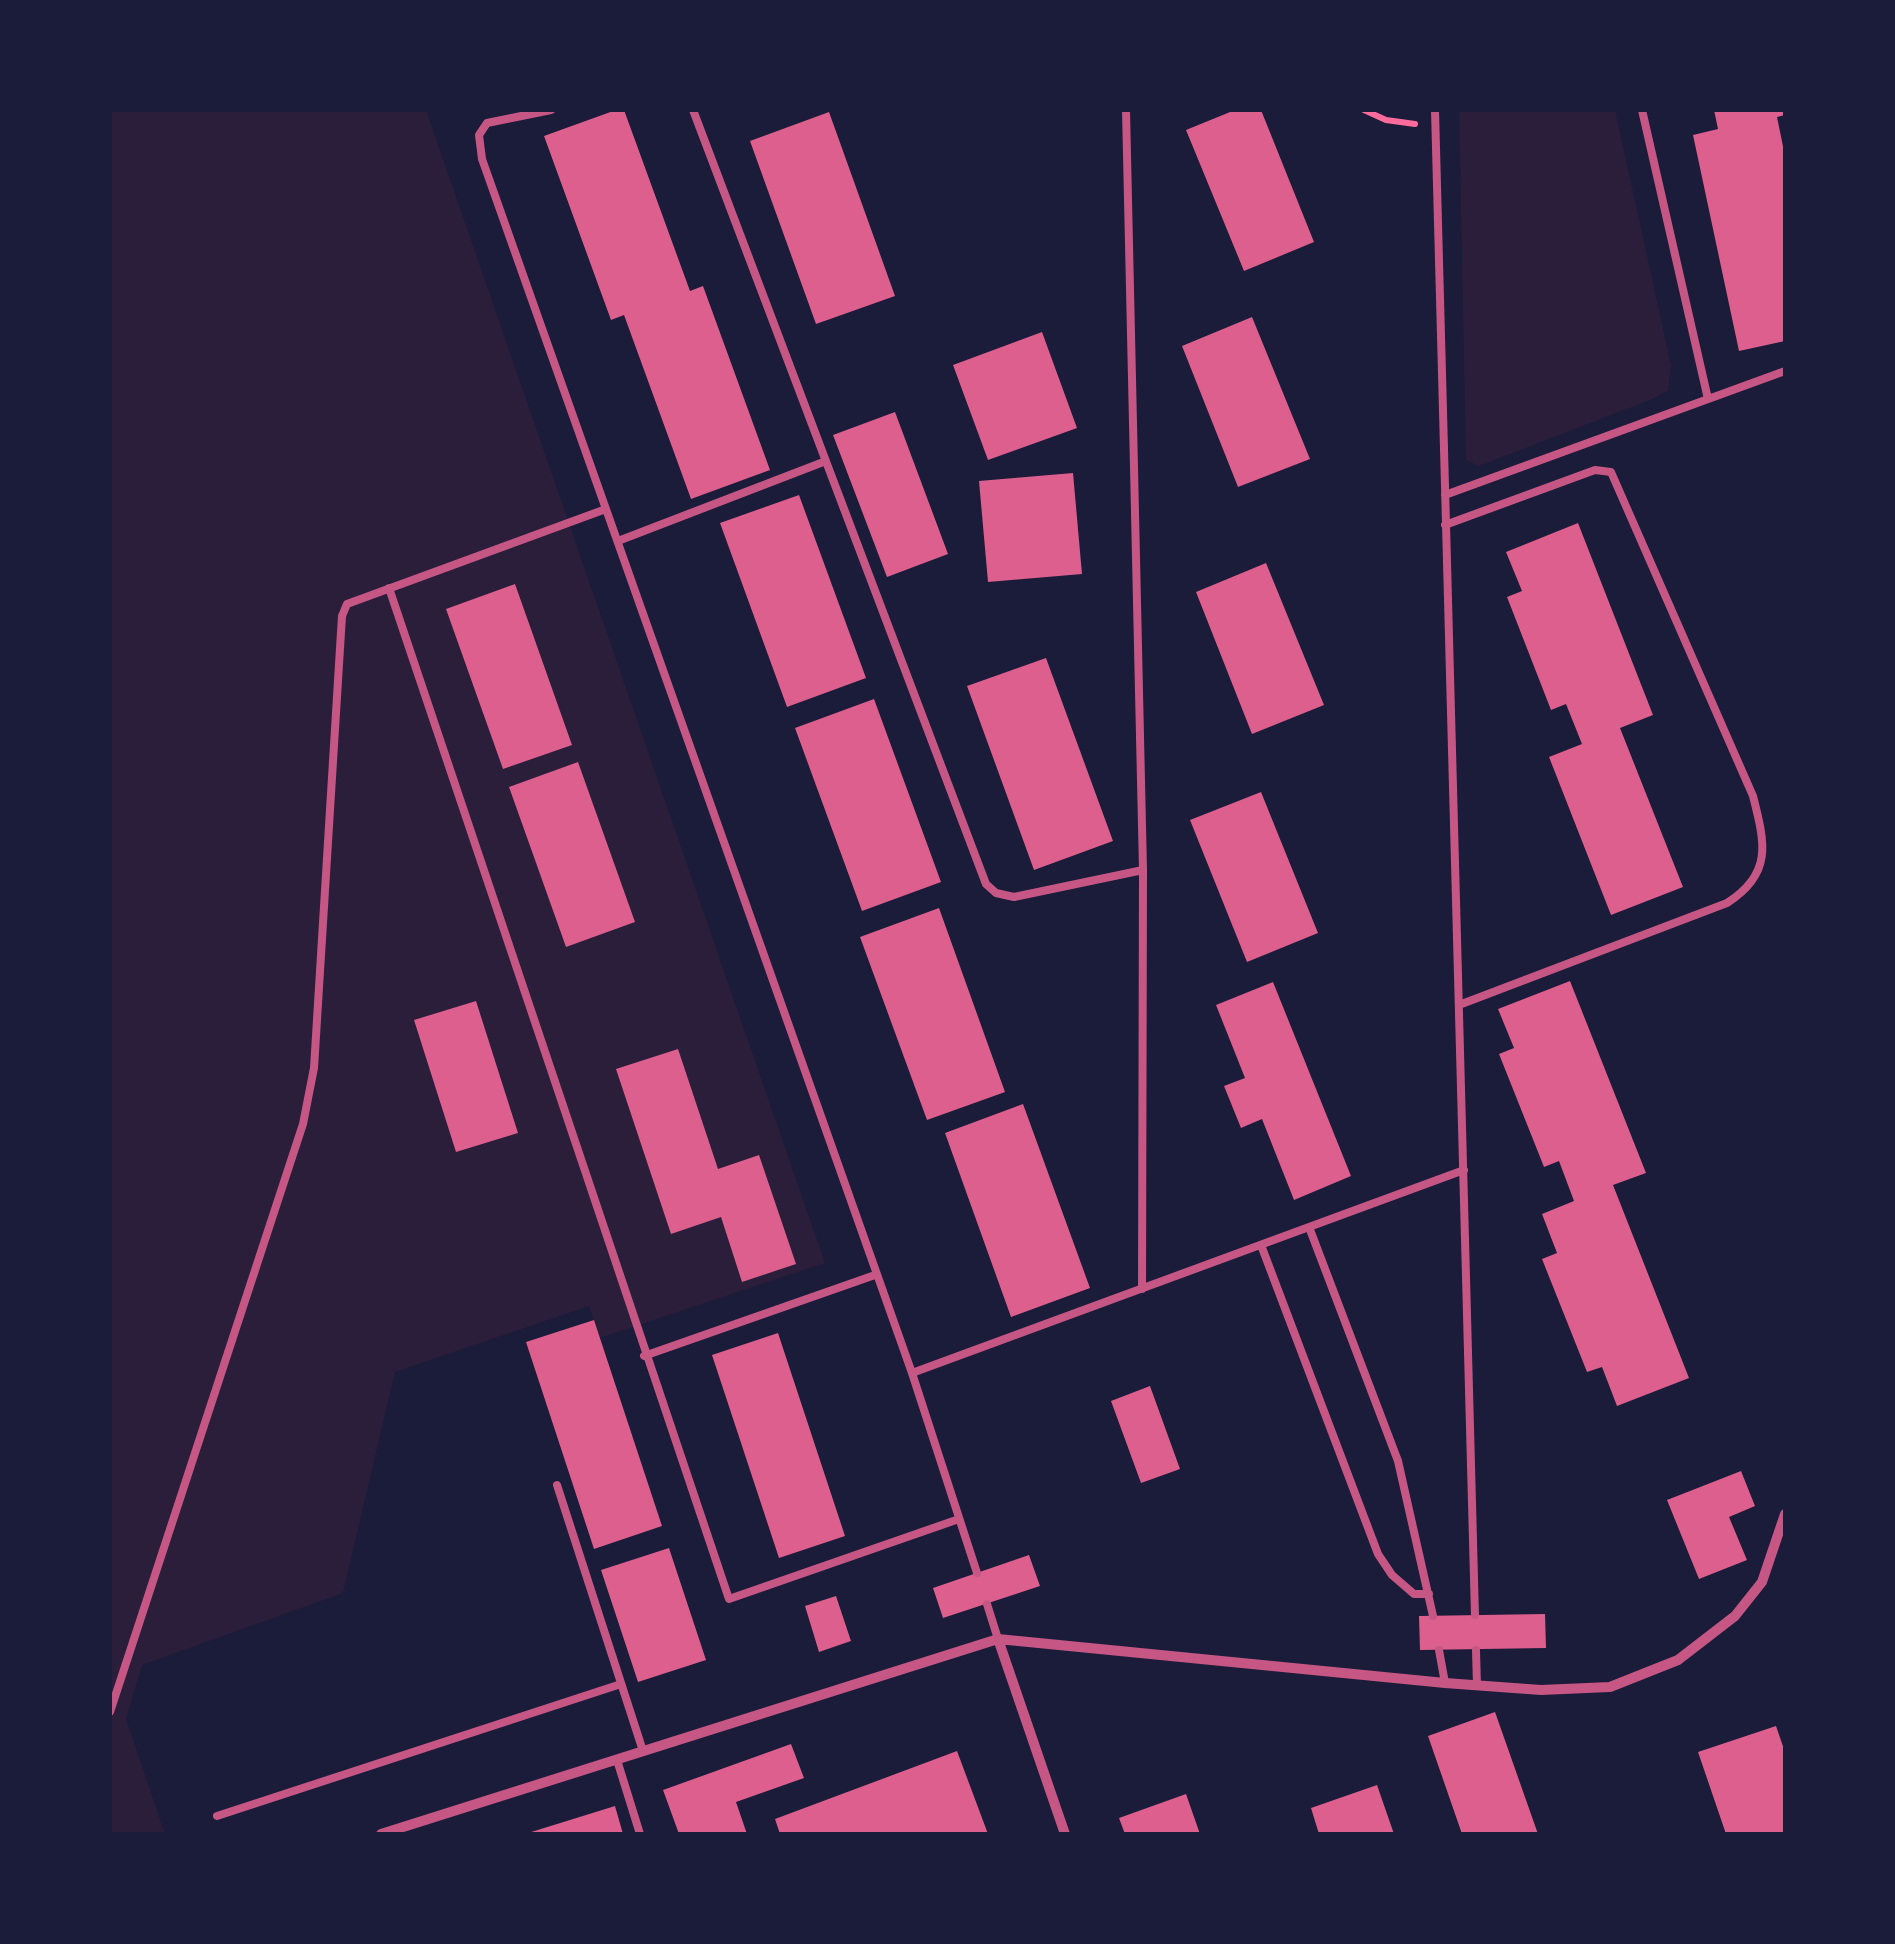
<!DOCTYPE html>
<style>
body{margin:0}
#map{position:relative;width:1895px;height:1944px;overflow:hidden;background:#1b1b3a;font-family:"Roboto Condensed",sans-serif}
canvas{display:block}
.frame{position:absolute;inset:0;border:112px solid #1b1b3a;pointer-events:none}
</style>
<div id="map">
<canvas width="1895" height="1944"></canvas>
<div class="frame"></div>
</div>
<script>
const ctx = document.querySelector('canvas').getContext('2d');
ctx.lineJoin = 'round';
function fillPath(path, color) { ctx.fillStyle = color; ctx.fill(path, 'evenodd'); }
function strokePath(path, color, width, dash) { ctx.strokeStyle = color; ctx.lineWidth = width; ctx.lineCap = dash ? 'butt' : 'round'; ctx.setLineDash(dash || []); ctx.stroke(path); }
fillPath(new Path2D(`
 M110,110h316l399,1153 -225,75 -11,-32 -194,66 -52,221 -201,72 -16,54 39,115h-55z
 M1459,110h156l56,255 -3,26 -13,7 -176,68 -13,-6z`), '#2a1e3b');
fillPath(new Path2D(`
 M616,110h8l66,181 13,-5 67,184 -79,29 -67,-184 -13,5 -67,-184z
 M1235,110h26l53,132 -70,29 -58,-141z
 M1714,110h71v5l-8,2 8,39v185l-46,10 -46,-216 25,-6z
 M829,112l66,184 -79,28 -66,-183z
 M1252,317l58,142 -72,28 -56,-141z
 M1042,332l35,96 -89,32 -35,-95z
 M895,412l53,142 -61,23 -54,-142z
 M1073,473l9,101 -94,8 -9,-101z
 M799,495l67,183 -79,29 -67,-184z
 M1578,523l75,192 -33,13 63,159 -72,28 -62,-158 33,-13 -16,-40 -15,6 -44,-113 15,-6 -16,-39z
 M1266,563l58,142 -72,29 -56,-142z
 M515,584l57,161 -69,24 -57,-160z
 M1046,658l67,183 -79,29 -67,-184z
 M874,699l67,183 -79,29 -67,-183z
 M578,762l57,160 -69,25 -57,-160z
 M1261,792l57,141 -71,29 -57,-142z
 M939,908l66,184 -78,28 -67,-183z
 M1570,981l76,192 -33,12 76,193 -72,28 -15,-39 -15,5 -45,-113 15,-6 -15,-39 32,-13 -15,-40 -15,6 -45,-113 15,-6 -16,-39z
 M1273,982l78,194 -57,24 -32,-81 -21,9 -17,-42 21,-8 -29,-73z
 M476,1001l42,132 -62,19 -42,-132z
 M678,1049l40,120 41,-14 37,109 -54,18 -21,-65 -50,17 -55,-165z
 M1023,1104l67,184 -79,29 -66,-184z
 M594,1320l68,206 -68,23 -68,-207z
 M778,1333l67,203 -66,22 -67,-203z
 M1150,1386l30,83 -39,14 -30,-82z
 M1741,1471l14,35 -26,11 18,43 -48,19 -32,-79z
 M669,1548l37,112 -68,22 -37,-112z
 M1029,1555l11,31 -97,32 -10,-30z
 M836,1596l15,45 -32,11 -14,-46z
 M1545,1614l1,34 -126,2 -1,-34z
 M1495,1712l43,122h-76l-34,-98z
 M1776,1726l9,26v82h-59l-28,-82z
 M791,1744l13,34 -68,24 11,32h-68l-16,-44z
 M957,1751l31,83h-208l-5,-15z
 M1377,1785l17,49h-75l-8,-26z
 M1186,1794l14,40h-75l-6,-16z
 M615,1806l8,28h-95v-1z`), '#dd5f8e');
strokePath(new Path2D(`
 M1364,110l22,10 29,4`), '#ff6b9d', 6);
strokePath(new Path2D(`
 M551,110l-64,13 -8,12 3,24 430,1214 65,200
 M693,110l293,774 10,9 18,4 129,-27
 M1126,110l17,760 -1,419
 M1435,110l40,1505
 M1642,110l66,289
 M1445,495l340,-124
 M1445,525l150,-55 16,2 142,324c12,47 20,78 -26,107l-268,102
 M618,541l208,-80
 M389,588l340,1011 230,-80
 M1309,1227l89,234 35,155
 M1261,1245l117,309 14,21 22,19h15
 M644,1356l231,-81
 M912,1373l552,-203
 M557,1485l86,266
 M987,1604l11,35
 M1439,1650l6,33
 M1476,1650l1,36
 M110,1712l193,-588 11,-56 28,-452 5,-12 259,-95
 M617,1760l23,74
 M217,1816l404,-132`), '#c65784', 8);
strokePath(new Path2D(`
 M998,1639l67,195
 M381,1834l617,-195 447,44 96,7 69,-3 68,-27 57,-44 27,-34 23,-68`), '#c65784', 10);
</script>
